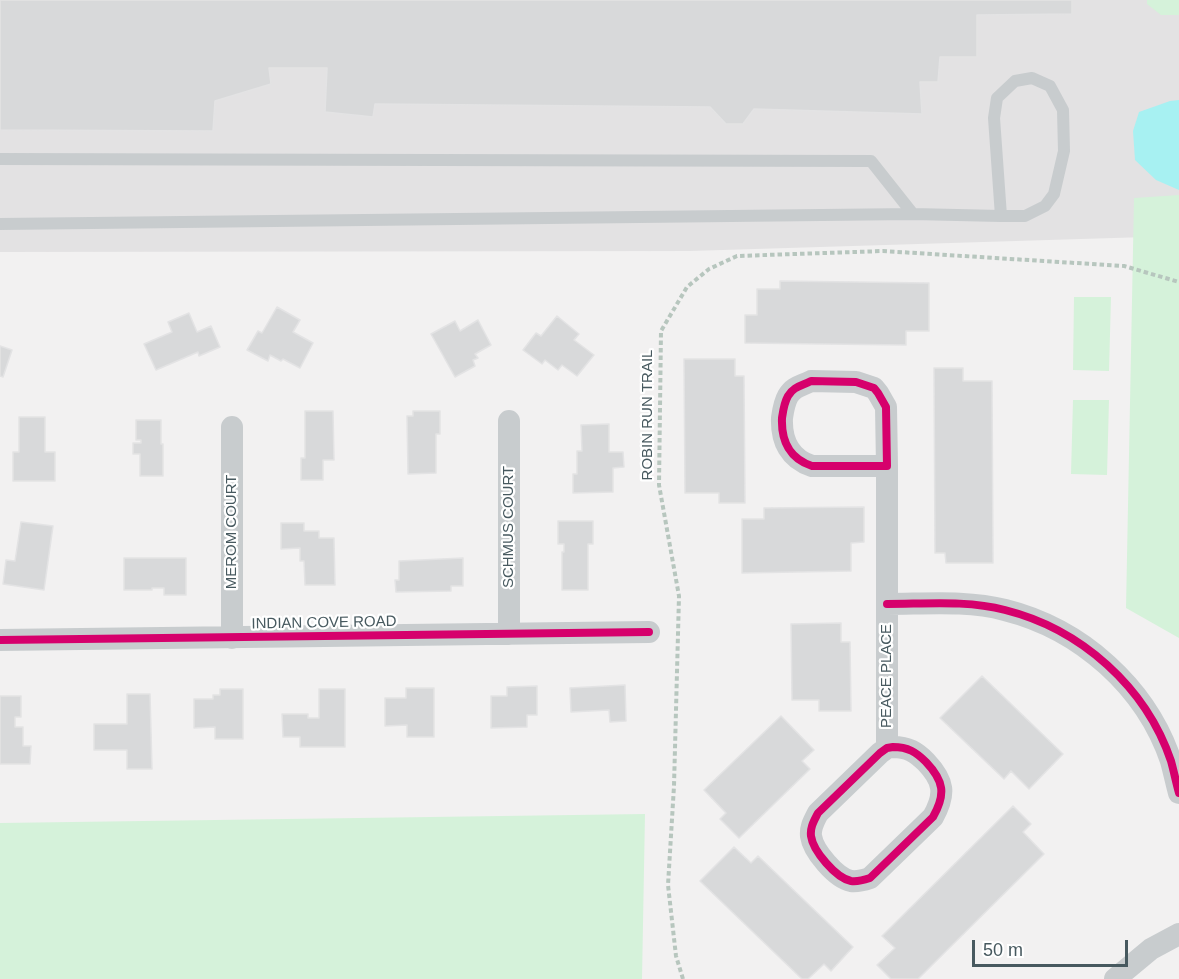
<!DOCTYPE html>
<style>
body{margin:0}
#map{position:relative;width:1179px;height:979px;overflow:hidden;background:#f2f1f1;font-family:Arial,sans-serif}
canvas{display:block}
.scale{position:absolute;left:972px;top:940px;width:156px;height:27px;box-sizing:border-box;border:3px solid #47595f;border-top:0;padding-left:8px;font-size:18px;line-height:21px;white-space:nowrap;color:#47595f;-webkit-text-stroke:4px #fff;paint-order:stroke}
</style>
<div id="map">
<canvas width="1179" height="979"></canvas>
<div class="scale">50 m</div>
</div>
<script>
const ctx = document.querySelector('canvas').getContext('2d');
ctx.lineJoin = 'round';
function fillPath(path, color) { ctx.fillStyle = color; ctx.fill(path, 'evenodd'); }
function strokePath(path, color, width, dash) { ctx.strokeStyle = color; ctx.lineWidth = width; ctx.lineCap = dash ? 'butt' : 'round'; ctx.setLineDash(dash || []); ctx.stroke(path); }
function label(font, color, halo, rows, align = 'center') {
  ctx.font = font + ' Arial,sans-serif'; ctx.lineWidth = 4.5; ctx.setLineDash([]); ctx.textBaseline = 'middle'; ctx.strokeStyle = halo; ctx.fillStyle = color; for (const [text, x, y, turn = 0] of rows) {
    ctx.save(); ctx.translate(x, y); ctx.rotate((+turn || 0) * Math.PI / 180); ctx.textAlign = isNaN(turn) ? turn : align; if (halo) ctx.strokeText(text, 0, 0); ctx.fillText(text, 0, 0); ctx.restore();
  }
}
fillPath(new Path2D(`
 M0,0h1179v236l-489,15 -690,1z`), '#e3e2e3');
fillPath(new Path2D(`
 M1147,0h32v15h-18l-14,-11z
 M1179,195v443l-53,-30 8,-410z
 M1074,297h37l-2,74 -36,-1z
 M1073,400h36l-2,75 -36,-1z
 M645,814l-3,165h-642v-156z`), '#d5f2da');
fillPath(new Path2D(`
 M1179,100v90l-23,-10 -21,-20 -2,-29 6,-19 31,-11z`), '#a7f1f2');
const building = new Path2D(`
 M0,0h1072v14l-95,1v42h-37l-2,25h-18l2,32 -168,-5 -11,15h-17l-16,-17 -335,-3 -2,13 -48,-5 2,-44h-58l2,16 -56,17 -2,30 -213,-1z
 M780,281l149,2v48h-23v14l-161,-2v-28h12v-26h23z
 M277,307l23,13 -7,12 20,11 -13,25 -17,-9 -2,2 -11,-6 -2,6 -21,-11 11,-19 4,2z
 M189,313l8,19 14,-6 9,21 -21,9 -1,-4 -42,18 -12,-26 28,-12 -4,-10z
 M557,316l22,18 -5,6 20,15 -17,21 -15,-11 -4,5 -13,-10 -3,4 -19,-14 13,-17 5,3z
 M478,320l13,25 -16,9 3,4 -5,2 2,6 -20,11 -24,-43 24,-13 5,10z
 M0,346l12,4 -9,27 -3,-1z
 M684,359h51v17h9l1,127h-26v-10h-34z
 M934,368h29v13h29l1,182h-47l-1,-10h-10z
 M305,411h28l1,49h-11v20h-22v-22h4z
 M413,411h27v23h-4v39l-28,1 -1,-58h6z
 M19,417h26v35h10v29h-42v-29h6z
 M136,420h25v24h2v32h-23v-22h-7v-11h8v-3h-5z
 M609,424v28h14l1,15 -11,1v24l-40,1v-19h4v-23h5l-1,-26z
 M864,507v35l-13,1v28l-109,2v-54h22v-11z
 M558,521h35v23h-5v46h-26v-38h2v-8h-6z
 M21,522l32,4 -9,64 -41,-6 3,-24 9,1z
 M281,523h23v8h15v7h15l1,47h-30l-1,-24h-4v-13l-19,1z
 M124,558h62v37h-22v-7h-12v2h-28z
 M463,558v28h-12v5l-55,1 -1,-12h4v-19z
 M841,623v19h9l1,69h-32v-11h-27l-1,-76z
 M982,676l81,78 -34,35 -18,-18 -7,8 -64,-61z
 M625,685l1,36 -16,1 -1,-12 -38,2 -1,-24z
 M537,686v29h-10v12l-36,1v-32h16v-9z
 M406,688h28v49h-27v-12l-22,1v-28h21z
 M220,689h23v50h-28v-12l-21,1v-29h19v-4h7z
 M319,689h26v58h-45v-10h-17l-1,-23h26v4h11z
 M127,694h23l2,75h-25v-19h-33v-26h33z
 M0,696h21v21h-6v10h8v19h8l-1,18h-30z
 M781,716l33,34 -12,11 8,8 -71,69 -19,-19 6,-6 -22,-23z
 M1013,806l18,18 -8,8 21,22 -126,125h-27l-14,-14 18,-17 -13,-12z
 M734,847l17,16 7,-7 95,91 -22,24 -7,-7 -16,15h-6l-102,-98z`);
fillPath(building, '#d8d9da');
strokePath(building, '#e3e3e4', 1.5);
strokePath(new Path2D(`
 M683,979l-7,-23 -8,-71 6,-99 5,-190 -20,-111 2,-154 26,-44 22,-18 28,-13 146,-5 241,15 55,16`), '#b7c6be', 4, [4.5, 3]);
strokePath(new Path2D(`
 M0,159l871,2 42,53
 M0,224l913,-10 88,2h24l20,-10 9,-12 10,-43 -1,-41 -13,-24 -18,-8 -17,3 -18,17 -3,20 7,98`), '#c8ccce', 12);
strokePath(new Path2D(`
 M811,381l45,1 18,6 4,5 8,14 1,59h-75c-22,-7 -31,-25 -30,-48 1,-7 2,-15 6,-22 6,-10 14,-10 23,-15z
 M509,421v213
 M232,427v211
 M887,466v282
 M887,604c39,0 80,-4 118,6 76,19 141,77 166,151 3,11 5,21 8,32
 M0,640l649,-8
 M893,747c15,0 23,5 33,15 18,19 20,32 7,55l-63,61c-6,2 -12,4 -19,3 -15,-3 -38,-30 -40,-45 -1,-9 3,-15 7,-23l62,-60 7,-5z
 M1115,979l36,-30 28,-15`), '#c8ccce', 22);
strokePath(new Path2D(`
 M811,381l45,1 18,6 4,5 8,14 1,59h-75c-22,-7 -31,-25 -30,-48 1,-7 2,-15 6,-22 6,-10 14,-10 23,-15z
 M887,604c39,0 80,-4 118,6 76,19 141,77 166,151 3,11 5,21 8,32
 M0,640l649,-8
 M893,747c15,0 23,5 33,15 18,19 20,32 7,55l-63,61c-6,2 -12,4 -19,3 -15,-3 -38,-30 -40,-45 -1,-9 3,-15 7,-23l62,-60 7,-5z`), '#d6006c', 8);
label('15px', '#47595f', '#fff', [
 ["ROBIN RUN TRAIL",648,415,-90],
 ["SCHMUS COURT",509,527,-90],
 ["MEROM COURT",232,532,-90],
 ["INDIAN COVE ROAD",324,623,-1],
 ["PEACE PLACE",887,676,-90]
]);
</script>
